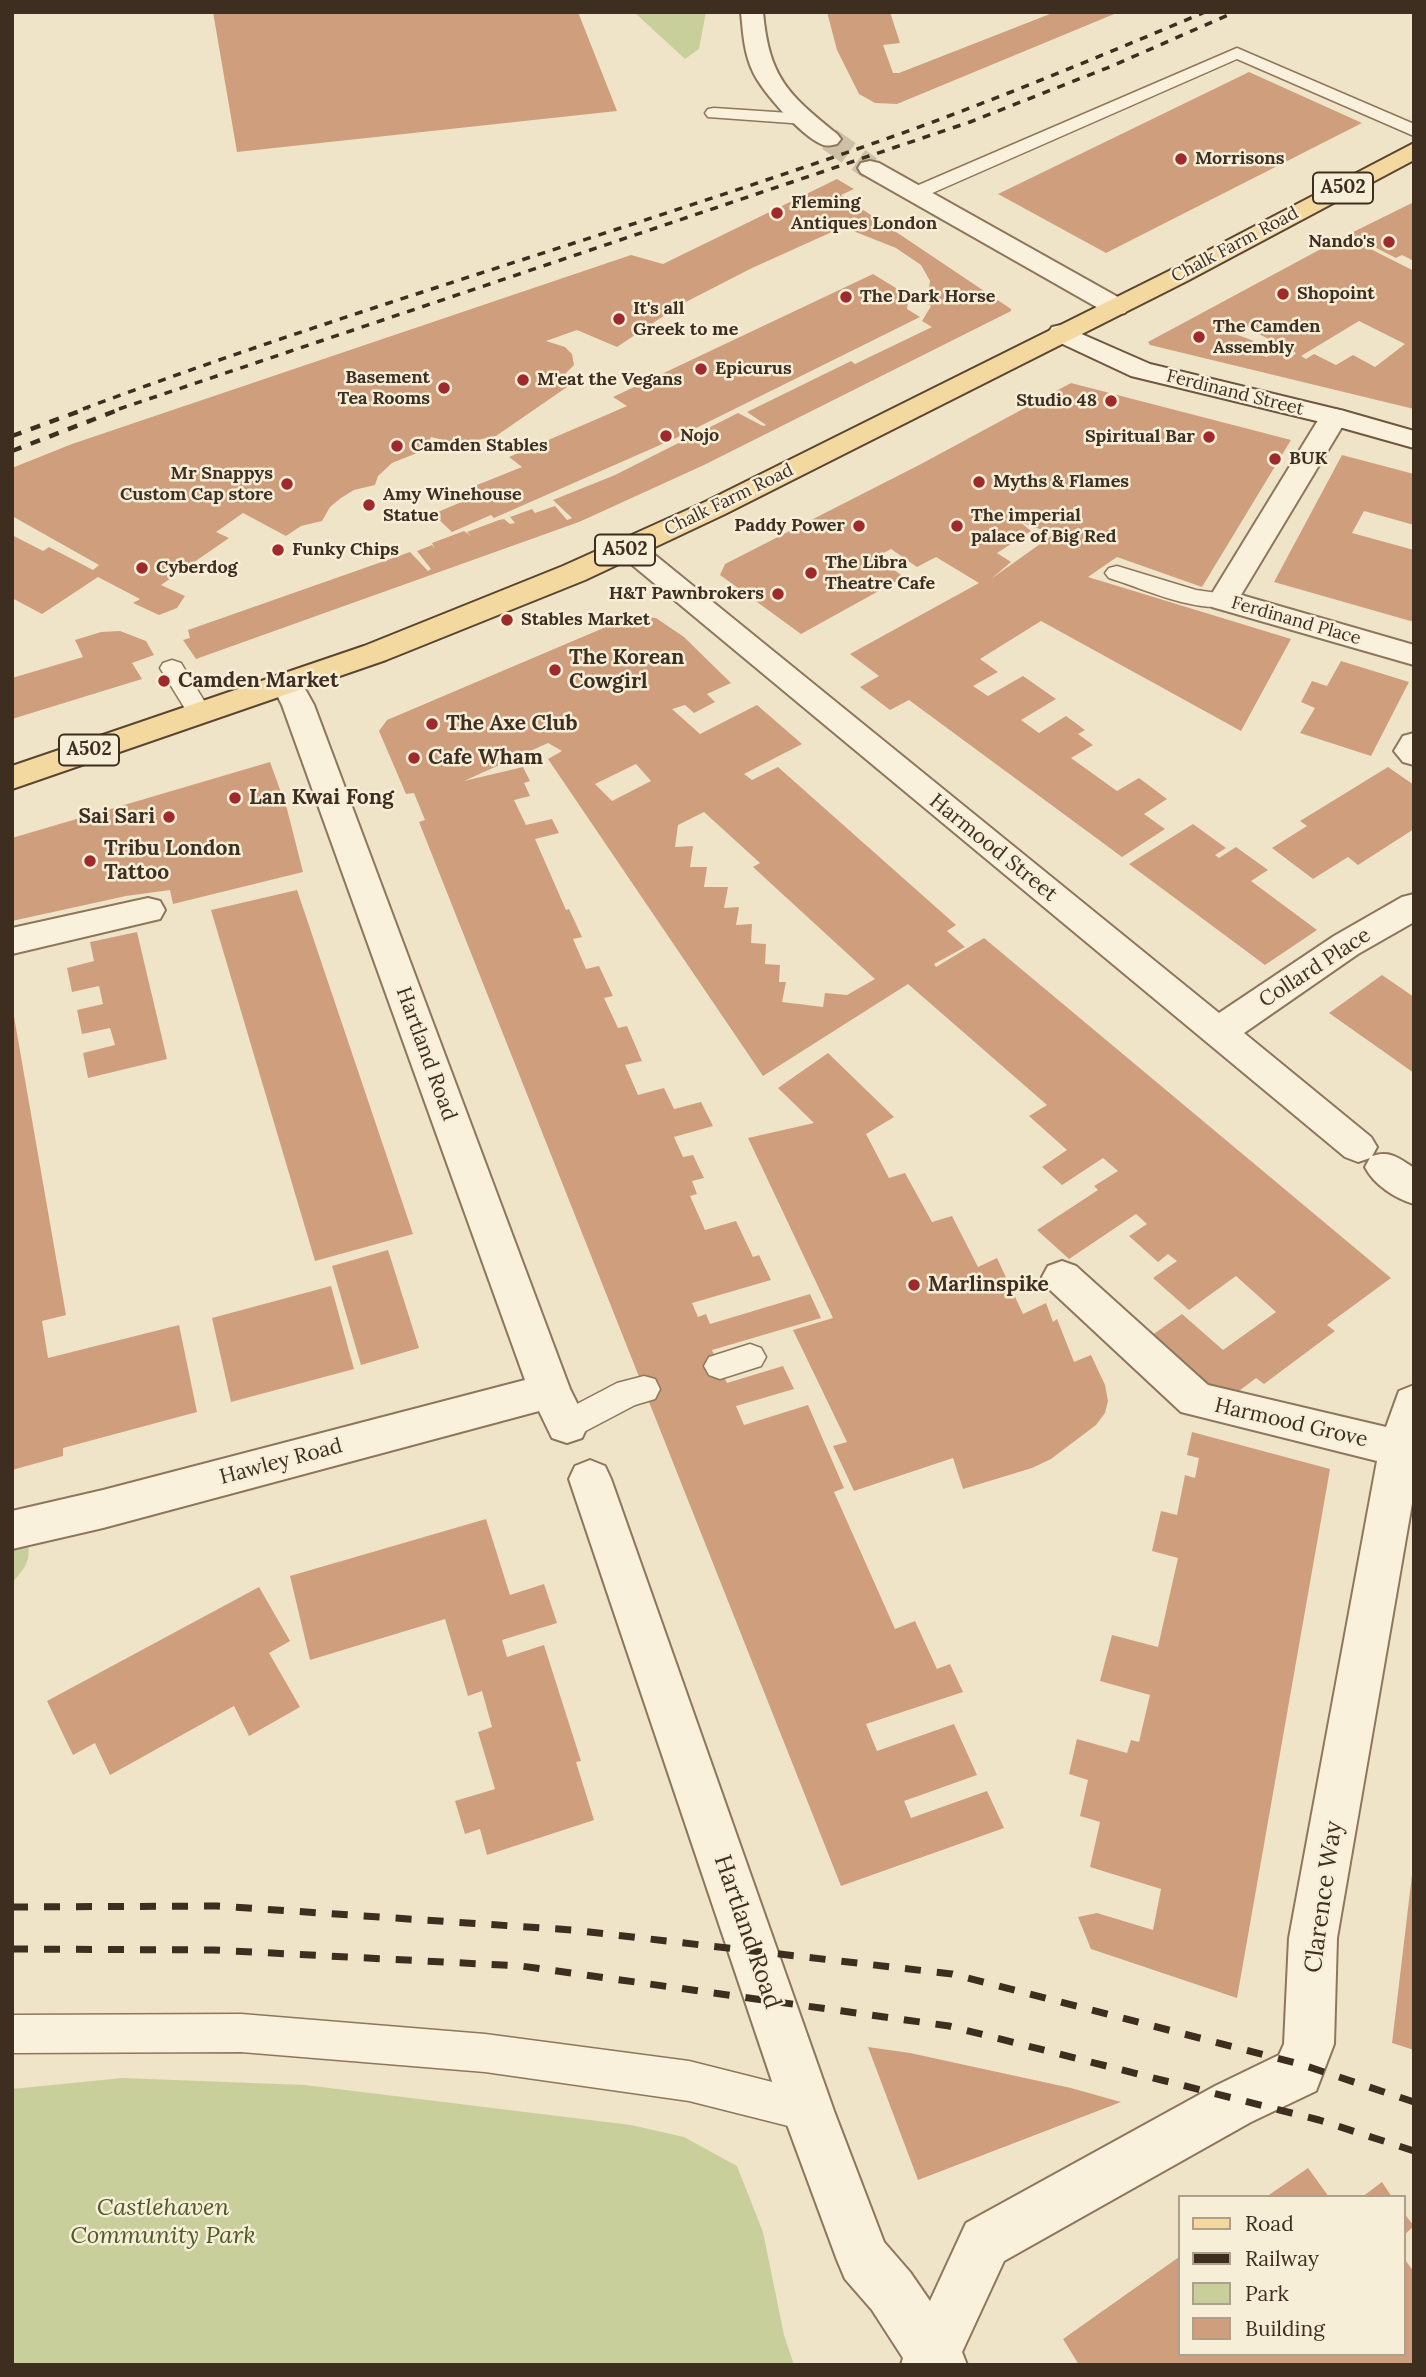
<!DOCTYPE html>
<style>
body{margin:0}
#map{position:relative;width:1426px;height:2377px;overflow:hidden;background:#f0e4c8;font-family:Lora,serif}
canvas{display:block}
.frame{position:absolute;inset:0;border:14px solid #3d2e20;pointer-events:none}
.legend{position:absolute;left:1178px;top:2195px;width:228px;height:161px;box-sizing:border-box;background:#f7eed8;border:2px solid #ada18e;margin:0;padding:9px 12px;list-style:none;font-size:21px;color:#3d2e20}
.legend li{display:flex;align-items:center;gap:14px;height:35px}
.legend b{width:35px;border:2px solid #ada18e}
</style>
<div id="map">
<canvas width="1426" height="2377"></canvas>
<div class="frame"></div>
<ul class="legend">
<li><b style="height:9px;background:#f3d9a0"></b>Road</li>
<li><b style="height:9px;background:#3d2e20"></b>Railway</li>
<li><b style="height:19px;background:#c9cf9b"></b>Park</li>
<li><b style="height:19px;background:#cf9f7d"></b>Building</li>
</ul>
</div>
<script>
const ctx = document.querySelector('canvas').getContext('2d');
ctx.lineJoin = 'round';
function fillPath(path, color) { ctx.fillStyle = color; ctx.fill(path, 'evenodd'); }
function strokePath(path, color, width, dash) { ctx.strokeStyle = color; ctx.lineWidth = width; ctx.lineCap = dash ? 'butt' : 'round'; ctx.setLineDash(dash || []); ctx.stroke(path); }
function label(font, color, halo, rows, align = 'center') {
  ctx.font = font + ' Lora,serif'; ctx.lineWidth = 5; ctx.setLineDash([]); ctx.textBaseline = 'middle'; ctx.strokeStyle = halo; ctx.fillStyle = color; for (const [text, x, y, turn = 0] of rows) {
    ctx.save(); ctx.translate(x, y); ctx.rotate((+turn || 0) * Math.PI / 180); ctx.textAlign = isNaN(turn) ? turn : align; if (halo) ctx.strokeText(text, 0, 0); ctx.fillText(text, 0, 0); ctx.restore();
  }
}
fillPath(new Path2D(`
 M634,12h72l-7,37 -14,10z
 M12,1540l16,4c3,18 -4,25 -16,39z
 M122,2078l183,7 326,40 53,12 53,29 26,66 21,103 10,30h-782v-276z`), '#c9cf9b');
fillPath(new Path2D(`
 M213,12h365l39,99 -380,41z
 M827,12h63l10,31 -17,2 10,28h6l156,-61h64l-222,92 -22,-1 -16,-9 -22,-44z
 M1249,72l113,51 -256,130 -108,-59z
 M837,179l17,10 -13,6 170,114v2l-307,154 -125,57 -383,137 -13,-19 7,-2 -2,-8 222,-78 18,19 3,-2 -14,-18 15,-6 3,4 -3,-6 32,-12 7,5 -4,-4 32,-12 5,-1 6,5 5,-1 -5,-6 22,-8 3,4 20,-7 12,14 5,-2 -19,-18 62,-25 123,-62 25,13 3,-1 -19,-13 104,-51 4,3 77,-37 -10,-6 9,-15 -4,-2 3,-23 -9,-16 -25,-17 -53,-21 -91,41 -72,37 -63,42 -40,-17 -31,11 19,6 7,7 2,11 -10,10 19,1 -87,60 -28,6h-16l-21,-5 -4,12 -35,14 -14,13 -3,9 -21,5 -13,8 -11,9 -8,14 -21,5 -15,10 -43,-23 -27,19 13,6 -68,47 24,11 -8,12 -18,7 -26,-12 7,-4 -42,-22 -56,37 -30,-16v-63l31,16 6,-4 44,23 6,-5 -87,-49v-48l60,-24 559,-189 32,9z
 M1414,202v59l-12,-6 -6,3 -47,-24z
 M1345,236l69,35v138l-264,-64 -2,-3zM1359,321l46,23 -30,23 -22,-12 -17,10 -22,-11 -8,5 -5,-3zM1250,326l6,3 -3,2 43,22 -5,5 -15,-9 -9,8 -19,-5 6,-11 -19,-7z
 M873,274l36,22 -2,13 13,8 -244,121 -182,80 -3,-3 -39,17 -19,-18 38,-16 -9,-7 60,-24 -13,-10 118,-51 -14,-9z
 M1071,383l220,57 -89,147 -85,-30 -29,20 203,62 -50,92 -200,-110 -61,38 18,13 -25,14 15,10 35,-20 33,23 -35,21 18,13 27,-17 19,14 -7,4 15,11 -22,13 46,33 22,-13 28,21 -23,15 21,15 -43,28 -213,-157 -19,10 -30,-23 19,-11 -29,-22 129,-71 -43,-26 -19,10 -26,-18 -15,8 28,20 -103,57 -81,-59 5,-11 196,-100zM1020,522l34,12 -63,45 20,-17 -14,-9 34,-22z
 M1342,455l72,19v51l-50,-14 -12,22 62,17v72l-140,-40z
 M634,615l22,3 28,19 47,46 -24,11 8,8 -21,11 -9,-8 -13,4 28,25 57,-29 45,39 -58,30 8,6 26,-13 178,158 -9,6 18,16 -31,17 2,3 48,-29 407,340 -64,47 8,6 -71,53 -8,-6 -17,13 -50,-10 -41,-43 34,-24 41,36 53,-38 -40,-36 -47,34 -36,-32 24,-17 -9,-7 -10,8 -29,-26 18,-12 -11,-10 -67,45 -32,-29 61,-40 -4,-4 24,-15 -15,-13 -41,27 -20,-18 25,-17 -38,-34 18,-11 -139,-121 -145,92 -215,-317 14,-8 -14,-8 -84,38 59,-14 7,14 -6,2 6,13 -16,4 12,25 26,-6 7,14 -24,6 31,71 3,-1 13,28 -9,2 13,30 13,-3 14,30 -9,2 14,30 9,-2 15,35 -17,4 13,30 26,-7 10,21 27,-7 12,24 -39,11 9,20 10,-2 11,23 -12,3 5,13 -7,2 15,34 31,-9 17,36 6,-2 12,25 -79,23 6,14 8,-3 4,10 100,-30 11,24 -109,32 15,33 56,-17 11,23 -58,17 8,19 64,-20 36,83 -10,4 61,137 20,-8 22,48 13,-5 13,28 -97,32 11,27 77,-27 23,51 -73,26 7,17 76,-27 17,37 -163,58 -422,-1064 6,-2 -11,-27 -8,1 -27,-63 8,-11zM636,764l15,17 -39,20 -17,-17zM704,812l56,51 -7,4 122,112 -28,16 -22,-2 -2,14 -41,-5 4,-20h-7l1,-17 -15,-1 1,-20 -15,-1 1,-19 -16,1 3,-18 -15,1 4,-21h-24l3,-20h-17l3,-21 -18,1 3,-22z
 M120,631l26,10 8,14 -22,8 10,16 -130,40v-41l71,-21 -8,-17 26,-8z
 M1341,661l68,21 -38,74 -71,-23 15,-25 -14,-6 11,-21 15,5z
 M270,762l17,47 16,63 -130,32 -3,-14 -44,6 -114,25v-83z
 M1388,767l26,18v44l-56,36 -10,-8 -35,22 -41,-31 35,-22 -7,-5z
 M1193,824l33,24 -11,7 4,3 17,-11 32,23 -17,11 66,49 -52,35 -136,-101z
 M297,890l116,344 -98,27 -104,-351z
 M137,932l30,127 -79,19 -5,-25 32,-8 -5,-17 -28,6 -5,-24 26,-6 -4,-18 -27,6 -5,-24 27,-7 -4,-19z
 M1382,975l32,22v76l-85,-60z
 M12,1005l54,310 -24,6 6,37 131,-33 18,87 -134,36v8l-51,14z
 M828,1053l66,64 -28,17 23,44 16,-5 27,49 20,-6 26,51 19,-9 26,56 23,-11 7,19 4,-3 17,43 17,-7 14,30 3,16 -3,12 -9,12 -45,34 -19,9 -69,21 -10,-31 -99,33 -21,-45 14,-4 -54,-112 40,-12 -85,-180 66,-15 -36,-35z
 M388,1250l31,98 -58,17 -29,-99z
 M331,1286l23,83 -123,33 -19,-84z
 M1192,1432l138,37 -93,529 -146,-49 -13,-32 19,-4 56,17 8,-41 -71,-22 10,-45 -20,-6 8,-36 -19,-6 8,-35 50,14 4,-13 8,2 11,-47 -50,-14 12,-46 46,12 20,-89 -26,-7 9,-40 16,4 8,-40 10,3 4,-20 -12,-3z
 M486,1519l24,76 34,-11 13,39 -55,17 5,17 37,-12 37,116 -5,1 18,58 -107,35 -7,-26 -15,5 -10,-33 40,-12 -17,-57 14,-5 -10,-36 -14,5 -23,-77 -135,41 -20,-84z
 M259,1587l31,54 -21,12 31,54 -51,29 -15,-30 -124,69 -15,-32 -22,12 -26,-54z
 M1412,1875h2v175l-22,-7z
 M868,2047l42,6 161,35 50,14 -203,78z
 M1308,2168l21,29h-63z
 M1382,2182l10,15h-30z
 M1403,2212l11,14 -11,10z
 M1179,2257v97h224v-97l11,15v93h-335l-16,-26z`), '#cf9f7d');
strokePath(new Path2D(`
 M829,139l41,29`), '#ccc0a6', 24, [24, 12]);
const service = new Path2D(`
 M1237,48l177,76v12l-177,-77 -316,139h-14l-3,-4 3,-4z
 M714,108l91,6 9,5 -9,5 -97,-7 -3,-4 3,-4z
 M1117,566l79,24 35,5 4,5 -4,5c-34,9 -89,-17 -122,-27l-4,-5 4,-5z
 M172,660l9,3 3,5 27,44 -3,6 -9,2 -9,-2 -3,-6 -27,-44 3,-5z
 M750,1344l11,4 5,9 -5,9 -41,13 -11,-4 -5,-9 5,-9z
 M644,1376l11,3 5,10 -5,10 -20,6 -57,30 -11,4 -11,-4 -5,-10 5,-10 61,-32z
 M241,2014l244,20 204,27 119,30 14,6 6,14 -6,14 -14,6 -119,-30 -204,-29 -244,-20 -229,1 1,-38z`);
const minor = new Path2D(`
 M741,12h22c6,66 25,82 74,122l4,5 -4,5c-5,1 -10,3 -16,0 -21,-10 -58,-51 -68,-72 -9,-19 -10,-39 -12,-60z
 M870,161l9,2 246,138 4,6 -4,6 -9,2 -9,-2 -246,-140 -3,-5 3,-5z
 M1334,409l10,2 4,6 -107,178 173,50v20l-202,-58 -4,-7 112,-183 4,-6z
 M629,539l10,3 580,471 115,-77 68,-39 12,-3v28l-56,32 -114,79 127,104 6,10 -5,9c18,-6 27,2 42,12v36c-19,-6 -40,-19 -49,-37l5,-9 -12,4 -13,-5 -726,-603 -5,-6 5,-6z
 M287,673l11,3 16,29 256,684 18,36 -6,13 -15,5 -15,-5 -13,-27 -436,117 -91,21v-38l91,-21 422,-110 -243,-675 -11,-22 5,-7z
 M1414,733v32l-11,-3 -9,-11 9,-15z
 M148,898l12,3 5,9 -5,9 -148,35v-26z
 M1062,1261l14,5 132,119 178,42 13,-36 15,-6v107l-77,446 -3,106 -18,47 -65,31 -247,139 -42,91 5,13h-66l2,-7 -31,-48 -27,-31 -8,-19 -55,-149 -213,-632 6,-13 15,-6 15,6 6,13 223,632 50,131 26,30 20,29 36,-78 249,-137 64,-31 5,-11 5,-106 88,-477 -196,-49 -133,-124 -6,-11 6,-11z`);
const secondary = new Path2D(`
 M1061,325l89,39 194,47 70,20v17l-89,-25 -194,-47 -79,-37 -4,-6 4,-6z`);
const primary = new Path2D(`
 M1414,143v17l-227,121 -462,233 -140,66 -199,80 -374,129v-23l352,-120 199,-80 142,-64 464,-231z`);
strokePath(service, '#8d765c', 3);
strokePath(minor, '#8d765c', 4);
strokePath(secondary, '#6f573f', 4);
strokePath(primary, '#5b4430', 4);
fillPath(service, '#faf1dc');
fillPath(minor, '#faf1dc');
fillPath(secondary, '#faf1dc');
fillPath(primary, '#f3d9a0');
strokePath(new Path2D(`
 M83,409c273,-102 554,-181 828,-279 99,-36 197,-77 294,-118
 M119,409l851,-287 142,-56 123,-54`), '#3d2e20', 3.5, [8, 8]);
strokePath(new Path2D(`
 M12,436l76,-28
 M12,451l111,-43`), '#3d2e20', 4.5, [10, 10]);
strokePath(new Path2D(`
 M12,1907l205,-1 355,24 380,44 348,90 114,38
 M12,1949l202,1 307,16 428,60 370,94 95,31`), '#3d2e20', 7, [16, 16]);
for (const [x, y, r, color] of [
 [1181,159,7,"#9e2a2b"],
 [777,213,7,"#9e2a2b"],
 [1389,242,7,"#9e2a2b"],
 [1283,294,7,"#9e2a2b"],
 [846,297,7,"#9e2a2b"],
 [619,319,7,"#9e2a2b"],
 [1199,337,7,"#9e2a2b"],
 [701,369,7,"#9e2a2b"],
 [523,380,7,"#9e2a2b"],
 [444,388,7,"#9e2a2b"],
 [1111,401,7,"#9e2a2b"],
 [666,436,7,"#9e2a2b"],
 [1209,437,7,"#9e2a2b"],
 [397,446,7,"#9e2a2b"],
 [1275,459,7,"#9e2a2b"],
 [979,482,7,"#9e2a2b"],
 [287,484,7,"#9e2a2b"],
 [369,505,7,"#9e2a2b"],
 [859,526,7,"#9e2a2b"],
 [957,526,7,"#9e2a2b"],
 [278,550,7,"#9e2a2b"],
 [142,568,7,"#9e2a2b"],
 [811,573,7,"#9e2a2b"],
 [778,594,7,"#9e2a2b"],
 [507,620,7,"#9e2a2b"],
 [555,670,7,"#9e2a2b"],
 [164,681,7,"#9e2a2b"],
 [432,724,7,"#9e2a2b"],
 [414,758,7,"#9e2a2b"],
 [235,798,7,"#9e2a2b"],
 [169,817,7,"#9e2a2b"],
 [90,861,7,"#9e2a2b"],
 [914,1285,7,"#9e2a2b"]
]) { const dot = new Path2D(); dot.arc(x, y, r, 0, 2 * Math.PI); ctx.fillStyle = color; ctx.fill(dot); strokePath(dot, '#f7eed8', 2.5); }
label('bold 18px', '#3d2e20', '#f7eed8', [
 ["Morrisons",1195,159],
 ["Fleming",791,203],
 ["Antiques London",791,224],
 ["Nando's",1375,242,"right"],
 ["Shopoint",1297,294],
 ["The Dark Horse",860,297],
 ["It's all",633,309],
 ["Greek to me",633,330],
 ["The Camden",1213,327],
 ["Assembly",1213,348],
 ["Epicurus",715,369],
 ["Basement",430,378,"right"],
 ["Tea Rooms",430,399,"right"],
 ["M'eat the Vegans",537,380],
 ["Studio 48",1097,401,"right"],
 ["Nojo",680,436],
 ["Spiritual Bar",1195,437,"right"],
 ["Camden Stables",411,446],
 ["BUK",1289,459],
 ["Mr Snappys",273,474,"right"],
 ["Custom Cap store",273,495,"right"],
 ["Myths & Flames",993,482],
 ["Amy Winehouse",383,495],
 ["Statue",383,516],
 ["The imperial",971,516],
 ["palace of Big Red",971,537],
 ["Paddy Power",845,526,"right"],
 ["Funky Chips",292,550],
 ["The Libra",825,563],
 ["Theatre Cafe",825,584],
 ["Cyberdog",156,568],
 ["H&T Pawnbrokers",764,594,"right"],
 ["Stables Market",521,620]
], 'left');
label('18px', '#3d2e20', '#f7eed8', [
 ["Chalk Farm Road",1235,245,-28],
 ["Ferdinand Street",1235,393,14],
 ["Chalk Farm Road",729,500,-26],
 ["Ferdinand Place",1296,621,16]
]);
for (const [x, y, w] of [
 [1343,188,60],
 [625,550,60],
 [89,750,60]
]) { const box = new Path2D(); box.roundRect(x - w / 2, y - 15.5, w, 31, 5); ctx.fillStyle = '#f7eed8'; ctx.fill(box); strokePath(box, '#3d2e20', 2); }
label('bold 19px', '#3d2e20', null, [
 ["A502",1343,188],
 ["A502",625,550],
 ["A502",89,750]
]);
label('bold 21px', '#3d2e20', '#f7eed8', [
 ["The Korean",569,658],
 ["Cowgirl",569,682],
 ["Camden Market",178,681],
 ["The Axe Club",446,724],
 ["Cafe Wham",428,758],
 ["Lan Kwai Fong",249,798],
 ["Sai Sari",155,817,"right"],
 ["Tribu London",104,849],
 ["Tattoo",104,873],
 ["Marlinspike",928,1285]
], 'left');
label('21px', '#3d2e20', '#f7eed8', [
 ["Harmood Street",993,848,39],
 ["Collard Place",1315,968,-33],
 ["Hartland Road",426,1054,70],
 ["Harmood Grove",1291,1423,13],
 ["Hawley Road",281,1462,-15]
]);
label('24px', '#3d2e20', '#f7eed8', [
 ["Clarence Way",1324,1897,-82],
 ["Hartland Road",747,1932,71]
]);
label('italic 24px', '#4d5a26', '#f7eed8', [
 ["Castlehaven",163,2208],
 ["Community Park",163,2236]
]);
</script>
